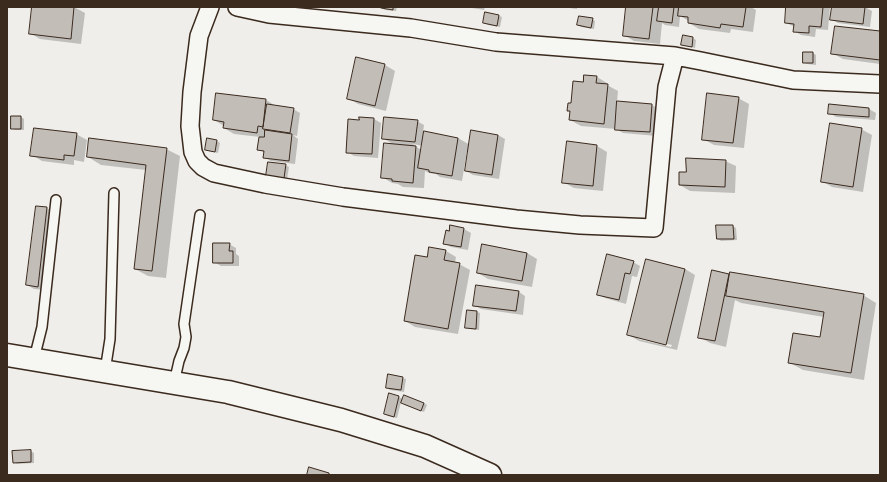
<!DOCTYPE html>
<style>
body{margin:0}
#map{position:relative;width:887px;height:482px;overflow:hidden;background:#efeeea;font-family:Itim,sans-serif}
canvas{display:block}
.frame{position:absolute;inset:0;border:8px solid #3b2a1e;pointer-events:none}
</style>
<div id="map">
<canvas width="887" height="482"></canvas>
<div class="frame"></div>
</div>
<script>
const ctx = document.querySelector('canvas').getContext('2d');
ctx.lineJoin = 'round';
function fillPath(path, color) { ctx.fillStyle = color; ctx.fill(path, 'evenodd'); }
function strokePath(path, color, width, dash) { ctx.strokeStyle = color; ctx.lineWidth = width; ctx.lineCap = dash ? 'butt' : 'round'; ctx.setLineDash(dash || []); ctx.stroke(path); }
fillPath(new Path2D(`
 M33,7h41l11,6 -4,31 -41,-5 -10,-6z
 M382,7h15l-1,4 -11,-1 -3,-2z
 M466,7h19l-1,3z
 M562,7h15v2z
 M627,7h124l5,3 -3,22 -22,-3 -1,4 -31,-4 -10,-6v-2l-9,-5 -1,11 -14,-2 -3,-2 -2,21 -26,-3 -10,-6z
 M787,7h43l-2,23 -12,-1 -1,8 -14,-2 -7,-4 1,-4 -9,-4z
 M833,7h32l7,4 -2,16 -32,-4 -7,-4z
 M499,16l3,1 -2,10 -12,-2 -4,-2z
 M592,19l3,2 -1,8 -13,-2 -3,-2z
 M880,32v32l-37,-5 -11,-6z
 M684,36l9,2 3,2 -1,8 -10,-2 -3,-2z
 M813,53l3,2v10l-9,-1 -3,-2z
 M357,58l28,7 10,6 -9,40 -28,-7 -10,-6z
 M585,76l12,1 10,6v2l11,6 -1,11 35,3 7,4 -2,27 -34,-3 -7,-4 -35,-3 -11,-6 1,-8 -2,-2 15,-27z
 M738,98l11,6 -5,44 -30,-3 -11,-6z
 M266,100l10,6 17,3 7,4 -3,23 -4,-1 5,4 -3,25 -24,-3 -7,-4 1,-4 -7,-4 2,-12 -26,-3 -10,-6v-2l-10,-6z
 M830,105l39,4 7,4 -1,7 -39,-3 -6,-4z
 M21,117l3,2v11h-9l-3,-2z
 M374,119l7,4 -3,35 -24,-2 -7,-4 13,-31z
 M417,121l7,4 -1,7 35,6 12,7 28,-10 7,4 -6,40 -26,-4 -7,-4 3,-20h-2l-5,30 -22,-4 -4,-3 -7,-1 -4,-2 -1,17 -21,-1 -5,-3 -6,-1 -10,-6 12,-32 -11,-7zM413,144l10,2 -1,4 -4,-2z
 M861,129l11,6 -9,57 -31,-5 -10,-6z
 M76,134l11,6 -3,22 -10,-2v5l-32,-4 -10,-6z
 M217,141l3,2 -2,10 -9,-2 -3,-2z
 M567,143l30,3 10,6 -4,39 -29,-3 -11,-6z
 M166,149l14,7 -14,122 -18,-2 -13,-7 11,-99 -45,-5 -13,-8z
 M725,161l11,5 -1,27 -45,-2 -10,-6 7,-12z
 M285,165l4,2 -2,12 -17,-2z
 M47,208l7,4 -9,78 -11,-1 -7,-4z
 M451,226l13,3 7,4 -3,17 -17,-3 -7,-4z
 M717,226h16l3,2 1,12 -16,1 -3,-2z
 M229,244l7,4v6l3,2v10h-18l-7,-4z
 M446,251l10,6 -1,6 4,1 11,6 -12,64 -43,-7 -10,-6 23,-63z
 M527,253l10,6 -5,28 -44,-8 -10,-6z
 M647,260l38,9 10,6 -18,75 -38,-9 -10,-6zM638,337l34,8 -1,2 -33,-8z
 M633,262l7,4 -3,11 -5,-1 -6,28 -21,-6 -7,-4z
 M713,271l18,4 132,20 13,8 -12,77 -61,-10 -13,-7 31,-25 3,-21 -83,-14 -6,-3 -9,47 -16,-4 -11,-6z
 M519,292l6,4 -2,19 -42,-6 -7,-4z
 M477,312l3,1 -1,17 -10,-1 -3,-2z
 M402,378l4,1 -2,13 -14,-2 -3,-2z
 M399,397l4,2 21,4 3,2 -3,7 -19,-7 -4,-3 -4,16 -9,-2 -3,-2z
 M30,451l4,2v10l-17,1 -3,-2z`), '#0003');
const building = new Path2D(`
 M32,7h42l-3,32 -42,-5z
 M381,7h12v3l-12,-2z
 M626,7h27l-4,32 -26,-3z
 M659,7h15l-2,16 -15,-2z
 M679,7h67l-3,20 -22,-3 -1,4 -32,-5v-6l-10,-1z
 M786,7h37l-2,20 -12,-1v7l-16,-1 1,-8 -9,-1z
 M832,7h33l-2,17 -33,-4z
 M485,12l14,3 -2,11 -14,-3z
 M579,16l14,2 -2,10 -14,-3z
 M835,26l45,5v29l-49,-6z
 M683,35l10,2 -1,10 -11,-2z
 M803,52h10v11h-10z
 M356,57l29,7 -10,42 -28,-7z
 M584,75l13,1 -1,7 12,1 -4,40 -35,-4 1,-9h-3l1,-8h3l2,-22 10,1z
 M216,93l50,6 -3,28 -5,-1 -1,7 -34,-5 1,-6 -11,-2z
 M707,93l32,4 -6,46 -31,-3z
 M617,101l35,3 -2,28 -35,-2z
 M267,104l27,4 -4,25 -27,-4z
 M829,104l40,4v9l-41,-3z
 M11,116h10v13h-10z
 M359,117l15,1 -2,36 -26,-1 2,-34 11,1z
 M384,117l34,3 -3,22 -33,-3z
 M830,123l32,5 -9,59 -32,-5z
 M34,128l43,5 -3,23 -10,-1v5l-34,-4z
 M265,130l27,4 -3,27 -26,-3 1,-7 -7,-1 2,-13h5z
 M471,130l27,5 -6,40 -27,-4z
 M424,131l34,7 -6,38 -23,-4v-2l-11,-2z
 M89,138l78,10 -15,123 -18,-2 12,-104 -59,-8z
 M207,138l10,2 -2,12 -10,-2z
 M567,141l30,4 -4,41 -31,-3z
 M384,143l32,3 -3,37 -21,-2v-2l-11,-1z
 M686,158l40,2 -1,27 -46,-2v-13h7z
 M268,162l18,2 -2,14 -18,-2z
 M36,206l11,1 -9,80 -12,-2z
 M450,225l14,3 -3,19 -18,-3 3,-14 3,1z
 M716,225h17l1,14h-17z
 M213,243h17l-1,8h4v12h-20z
 M482,244l45,9 -5,28 -45,-8z
 M429,247l17,3 -2,10 16,3 -12,66 -44,-8 11,-66 12,2z
 M607,254l27,7 -4,13 -5,-1 -6,27 -22,-5z
 M646,259l39,10 -19,76 -39,-10z
 M712,270l17,4 -14,67 -17,-3z
 M730,272l134,22 -13,79 -63,-10 5,-30 27,4 4,-25 -98,-16z
 M476,285l43,6 -3,20 -43,-5z
 M467,310l10,1 -1,18 -11,-1z
 M388,374l15,3 -2,13 -15,-2z
 M389,393l10,3 -5,21 -10,-3z
 M404,395l20,8 -3,8 -20,-8z
 M31,450v12l-18,1 -1,-12z
 M309,467l20,6v2h-22z`);
fillPath(building, '#c2bdb7');
strokePath(building, '#3b2a1e', 1);
const service = new Path2D(`
 M34,359l8,-32 14,-127
 M105,371l5,-32 4,-146
 M174,383l5,-22 5,-13 2,-11 -2,-13 16,-109`);
const minor = new Path2D(`
 M210,7l-11,29 -7,56 -2,34 3,26 4,9 6,6 11,6 51,11 78,13 173,22 64,6 74,3 13,-141 8,-31
 M237,7l32,7 142,14 85,14 179,14 26,5 92,19 87,4`);
const secondary = new Path2D(`
 M7,355l221,37 113,28 84,26 65,29`);
strokePath(service, '#3b2a1e', 12);
strokePath(minor, '#3b2a1e', 20);
strokePath(secondary, '#3b2a1e', 25);
strokePath(service, '#f6f6f2', 9);
strokePath(minor, '#f6f6f2', 17);
strokePath(secondary, '#f6f6f2', 22);
</script>
